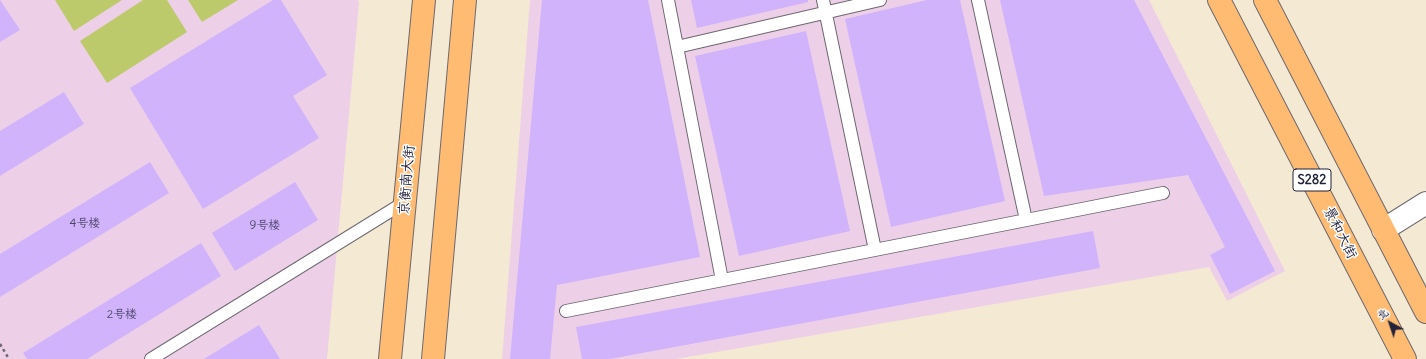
<!DOCTYPE html>
<meta charset="utf-8">
<style>
body{margin:0}
#map{position:relative;width:1426px;height:359px;overflow:hidden;background:#f4e9d3;font-family:Delius,"LXGW WenKai TC",sans-serif}
canvas{display:block}
.north{position:absolute;left:1370px;top:303px;width:40px;height:40px;-webkit-text-stroke:3px #fff;paint-order:stroke;rotate:320deg;font-size:11px;font-weight:700;line-height:16px;text-align:center;color:#22223b}
.north::after{content:'';display:block;margin:auto;width:14px;height:18px;background:#22223b;clip-path:polygon(50% 0,100% 100%,50% 72%,0 100%)}
</style>
<div id="map">
<canvas width="1426" height="359"></canvas>
<div class="north">北</div>
</div>
<script>
const ctx = document.querySelector('canvas').getContext('2d');
ctx.lineJoin = 'round';
function fillPath(path, color) { ctx.fillStyle = color; ctx.fill(path, 'evenodd'); }
function strokePath(path, color, width, dash) { ctx.strokeStyle = color; ctx.lineWidth = width; ctx.lineCap = dash ? 'butt' : 'round'; ctx.setLineDash(dash || []); ctx.stroke(path); }
function label(font, color, halo, rows, align = 'center') {
  ctx.font = font + ' Delius,"LXGW WenKai TC",sans-serif'; ctx.lineWidth = 3; ctx.setLineDash([]); ctx.textBaseline = 'middle'; ctx.strokeStyle = halo; ctx.fillStyle = color; for (const [text, x, y, turn = 0] of rows) {
    ctx.save(); ctx.translate(x, y); ctx.rotate((+turn || 0) * Math.PI / 180); ctx.textAlign = isNaN(turn) ? turn : align; if (halo) ctx.strokeText(text, 0, 0); ctx.fillText(text, 0, 0); ctx.restore();
  }
}
fillPath(new Path2D(`
 M0,0h358l1,3 -32,356h-327z
 M530,0h619l136,271 -58,30 -18,-34 -533,92h-174z`), '#edd0e8');
fillPath(new Path2D(`
 M55,0h67l-48,31z
 M143,0h24l20,32 -80,51 -27,-42z
 M188,0h50l-36,22z`), '#bdca6c');
fillPath(new Path2D(`
 M0,0l20,30 -20,12z
 M273,0h8l46,75 -34,21 26,42 -116,71 -73,-121z
 M542,0h106l52,257 -143,28 -7,74h-40z
 M691,0h117v2l-111,26z
 M927,0h33l45,201 -114,26 -46,-208z
 M1000,0h134l141,271 -45,23 -20,-39 15,-8 -37,-72 -144,21z
 M806,31l44,200 -111,25 -44,-200z
 M64,92l20,32 -84,52v-45z
 M150,162l19,31 -169,104v-43z
 M295,182l23,38 -83,51 -23,-38z
 M1093,231l7,37 -490,91h-28l-6,-32z
 M201,243l20,33 -134,83h-60l-4,-6z
 M259,325l21,34h-76z`), '#d0b3fb');
const service = new Path2D(`
 M668,0l54,280
 M823,0l52,250
 M978,0l48,220
 M677,47l203,-47
 M566,311l597,-118
 M151,359l254,-157`);
const minor = new Path2D(`
 M1383,230l43,-27`);
const primary = new Path2D(`
 M1219,0l186,359
 M1265,0l161,312
 M390,359l34,-359
 M433,359l32,-359`);
strokePath(service, '#6c6870', 14);
strokePath(minor, '#6c6870', 24);
strokePath(primary, '#6c6870', 24);
strokePath(new Path2D(`
 M0,344l9,15`), '#6c6870', 2.5, [3, 3]);
strokePath(service, '#fff', 12);
strokePath(minor, '#fff', 22);
strokePath(primary, '#ffbb71', 22);
label('12px', '#4e466b', null, [
 ["4号楼",85,224],
 ["9号楼",265,226],
 ["2号楼",122,315]
]);
for (const [x, y, w] of [
 [1312,180,38]
]) { const box = new Path2D(); box.roundRect(x - w / 2, y - 11, w, 22, 3); ctx.fillStyle = '#fff'; ctx.fill(box); strokePath(box, '#22223b', 1); }
label('bold 13px', '#22223b', null, [
 ["S282",1312,180]
]);
label('14px', '#22223b', '#fff', [
 ["京衡南大街",407,180,-85],
 ["景和大街",1340,233,63]
]);
</script>
